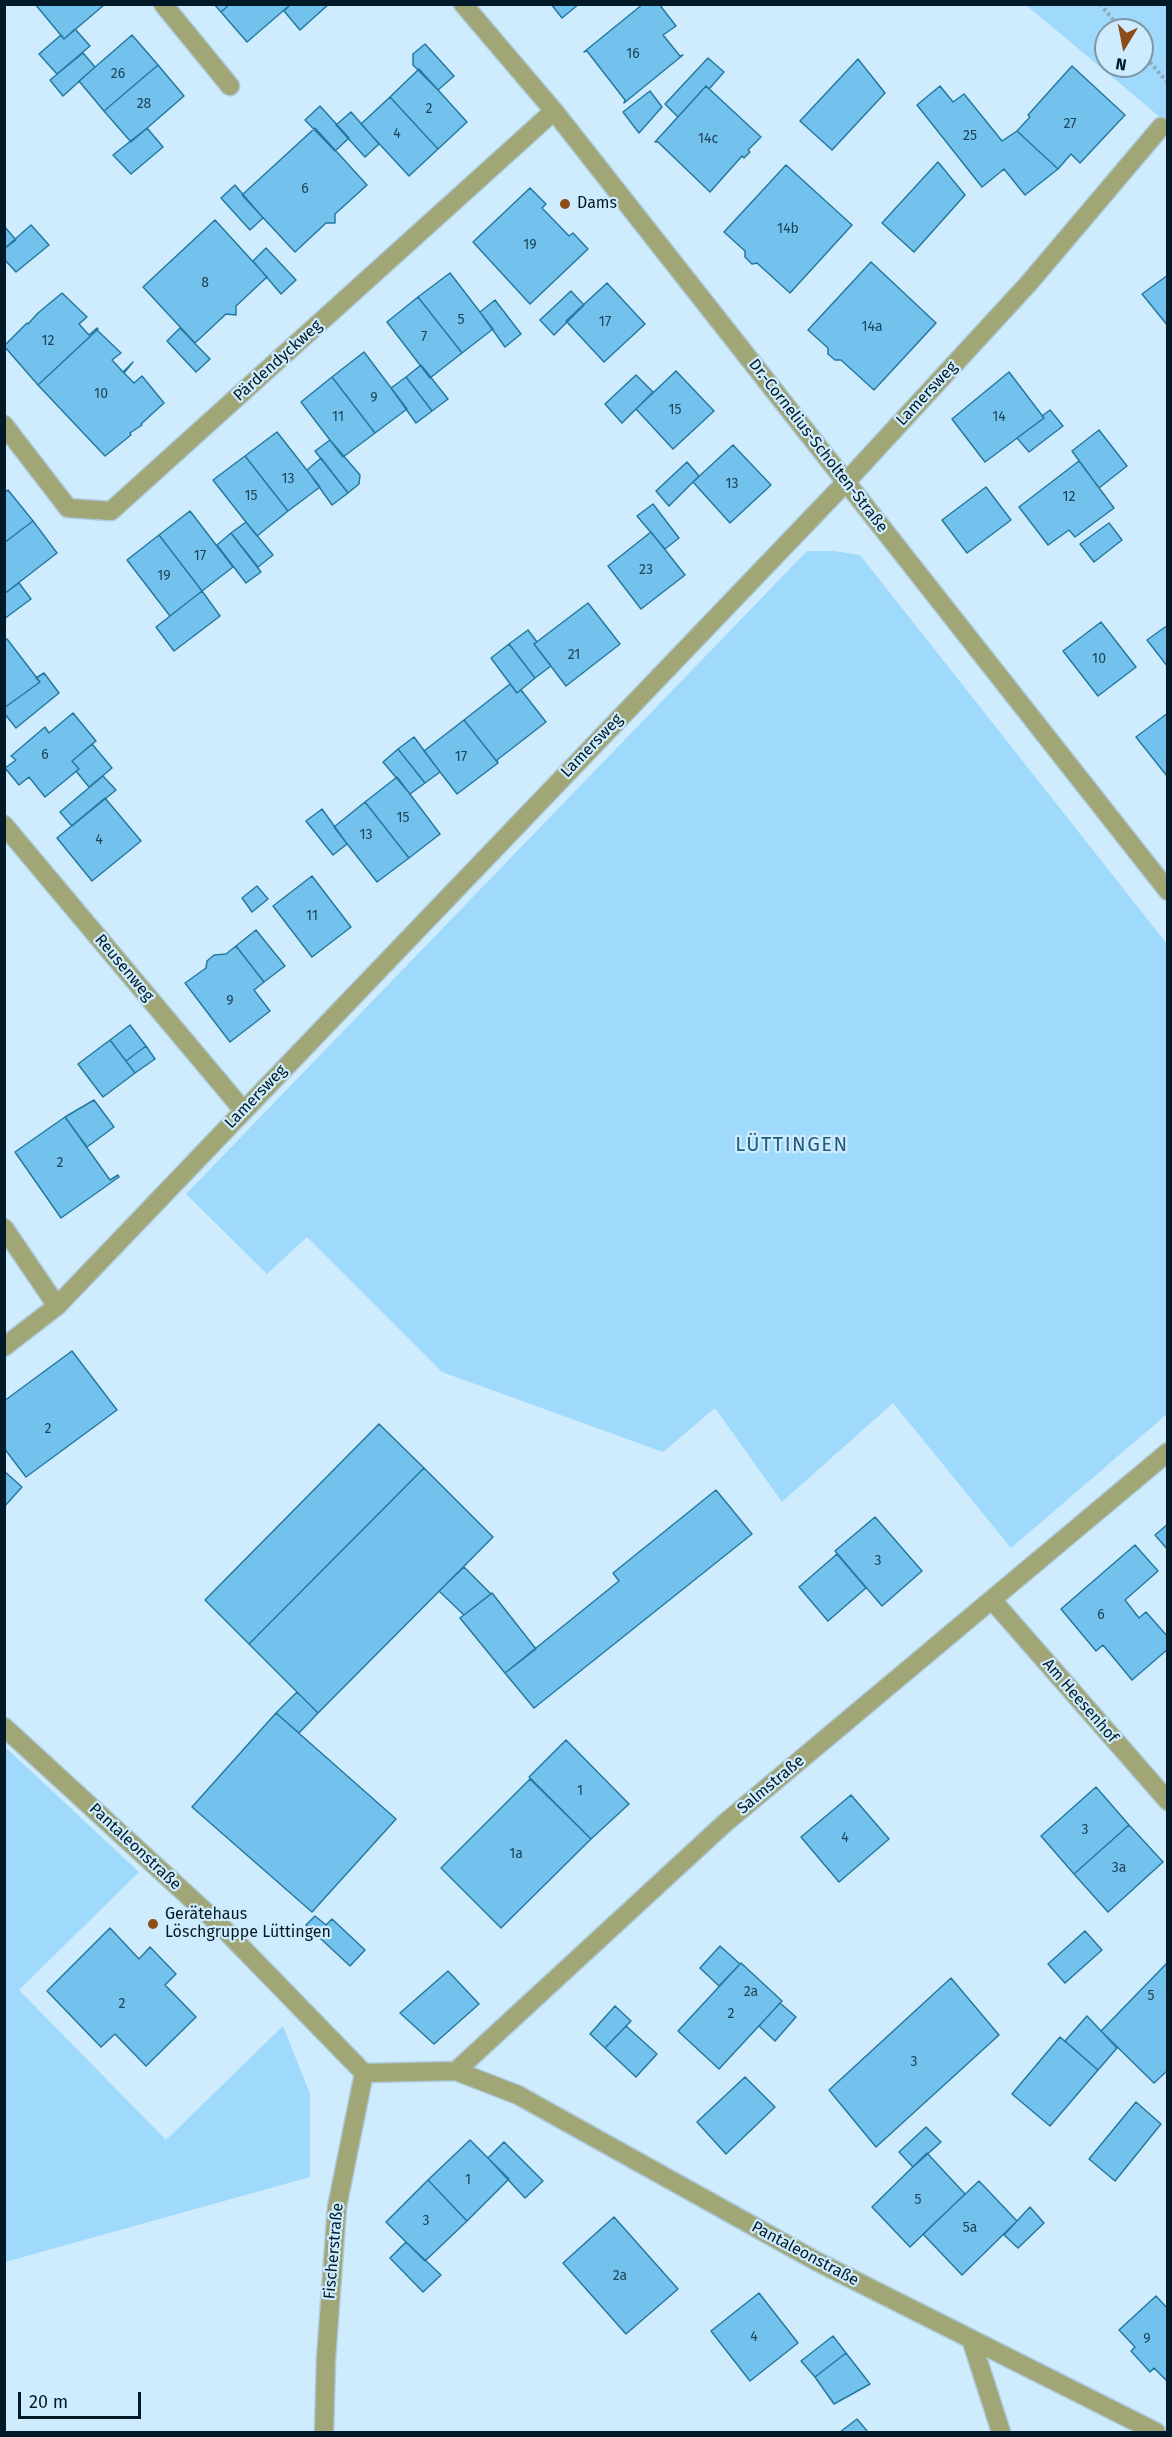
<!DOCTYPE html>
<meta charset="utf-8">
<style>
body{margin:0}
#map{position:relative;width:1172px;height:2437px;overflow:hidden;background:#ceecfd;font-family:"Fira Sans",sans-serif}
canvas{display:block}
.frame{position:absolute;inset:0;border:6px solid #021a27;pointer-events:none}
.north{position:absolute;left:1094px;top:18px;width:60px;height:60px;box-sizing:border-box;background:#ceecfd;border:2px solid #7c98a7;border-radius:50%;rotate:190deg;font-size:16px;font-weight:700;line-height:24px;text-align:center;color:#021a27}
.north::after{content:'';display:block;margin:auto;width:21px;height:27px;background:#8d4c19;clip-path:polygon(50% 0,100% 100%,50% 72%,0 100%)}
.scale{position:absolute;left:18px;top:2392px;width:123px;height:27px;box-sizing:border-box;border:3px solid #021a27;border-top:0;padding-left:8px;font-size:18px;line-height:21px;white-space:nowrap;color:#021a27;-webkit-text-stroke:4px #ceecfd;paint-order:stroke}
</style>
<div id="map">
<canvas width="1172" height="2437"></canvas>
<div class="frame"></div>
<div class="north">N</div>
<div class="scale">20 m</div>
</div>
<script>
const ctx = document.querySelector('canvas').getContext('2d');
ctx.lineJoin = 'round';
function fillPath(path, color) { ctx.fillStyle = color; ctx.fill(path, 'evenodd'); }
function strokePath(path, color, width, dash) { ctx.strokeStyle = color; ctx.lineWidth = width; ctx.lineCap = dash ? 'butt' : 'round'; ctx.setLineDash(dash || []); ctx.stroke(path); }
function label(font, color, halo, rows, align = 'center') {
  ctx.font = font + ' "Fira Sans",sans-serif'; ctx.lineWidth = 4.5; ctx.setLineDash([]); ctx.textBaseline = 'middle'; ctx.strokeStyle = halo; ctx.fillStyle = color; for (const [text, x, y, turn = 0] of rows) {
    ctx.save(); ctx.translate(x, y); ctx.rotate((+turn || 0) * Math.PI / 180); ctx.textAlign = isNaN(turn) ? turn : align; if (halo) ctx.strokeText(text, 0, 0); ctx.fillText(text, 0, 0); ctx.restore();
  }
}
fillPath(new Path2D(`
 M1026,5h141v118zM1106,30h36v36h-36z
 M807,551h27l26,4 307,389v470l-156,134 -118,-145 -111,99 -67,-94 -52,44 -221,-80 -135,-135 -40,37 -81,-80z
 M5,1747l134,125 -120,118 147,150 117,-114 27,68v83l-305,85z`), '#9fd9fb');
const building = new Path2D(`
 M35,4h69v1l-40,34z
 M214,4h16l-9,8z
 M230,4h61l-44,38 -26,-30z
 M291,4h38l-29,26 -16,-19z
 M551,4h28l-17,14z
 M643,4h16l17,22 -13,9 17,21 3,-1 -59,48 1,-3 -38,-49 -3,1z
 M75,29l15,17 -33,28 -18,-20 22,-19 3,4z
 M132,35l26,30 -54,46 -25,-30z
 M425,44l29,32 -16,14 -25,-25v-11z
 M83,53l12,14 -32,29 -13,-16z
 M708,58l16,14 -15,17 -3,-3 -28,31 -13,-13z
 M858,59l27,34 -53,57 -32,-29z
 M158,65l26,31 -53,46 -27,-31z
 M1072,66l53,49 -45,48 -9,-9 -13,15 -41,-38 13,-14 -2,-2z
 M419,69l48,53 -29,27 -48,-52z
 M706,86l55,51 -13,13 2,2 -6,6 -2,-2 -32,36 -52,-50h-3z
 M940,86l13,16 11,-8 38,47 15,-10 41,38 -33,26 -21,-26 -22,18 -65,-82z
 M650,91l12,16 -23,26 -16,-21z
 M390,97l48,52 -29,27 -48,-52z
 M320,106l29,32 -14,13 -30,-31z
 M351,112l28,32 -14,13 -29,-32z
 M147,128l16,19 -32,27 -18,-19z
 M315,128l52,57 -32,29v9h-9l-31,29 -53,-57z
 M938,162l27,33 -51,57 -32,-29z
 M786,165l66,60 -62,68 -33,-30 -5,1 -7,-7v-6l-21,-19z
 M235,185l28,33 -13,12 -29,-32z
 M530,188l16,16 -4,4 27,28 4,-3 15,16 -58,55 -57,-62z
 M215,220l52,57 -31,29v9l-10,-1 -31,29 -52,-56z
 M31,225l18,20 -33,27 -12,-13v-10z
 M4,226l12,14 -12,9z
 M266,248l30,32 -15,14 -28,-33z
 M871,262l65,61 -62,67 -33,-30h-6l-7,-6v-6l-20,-18z
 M450,273l43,56 -31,24 -44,-56z
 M1168,275v51l-26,-32z
 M607,283l38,41 -41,38 -38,-41z
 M571,291l13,14 -30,30 -14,-15z
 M62,293l25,24 -8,7 10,11 8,-7 1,1 -60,56 -34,-39 23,-23 1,1 10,-11z
 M418,297l44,56 -32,25 -43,-56z
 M495,300l26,34 -16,13 -25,-35z
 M180,328l30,31 -14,13 -29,-31z
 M97,330l24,23 -9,7 11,12 10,-10 -9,11 10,10 8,-7 22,27 -23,21 1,1 -12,8 1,2 -26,21 -67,-71z
 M364,352l43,57 -32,24 -43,-56z
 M421,365l27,34 -16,12 -26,-34z
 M676,371l38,40 -41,38 -37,-40z
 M1009,372l35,46 -59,44 -33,-43z
 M636,375l17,17 -31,31 -17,-19z
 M332,377l43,56 -32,24 -42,-55z
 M406,377l26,34 -16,12 -25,-35z
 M1050,410l13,16 -34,26 -12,-14 27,-20 -2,-2z
 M1099,430l28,36 -28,22 -27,-37z
 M277,432l43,55 -32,24 -43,-55z
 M330,440l30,35 -1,9 -11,9 -33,-42z
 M733,445l38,40 -41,38 -37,-41z
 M245,456l43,55 -31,25 -44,-56z
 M321,458l27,35 -16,12 -25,-35z
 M1079,461l35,47 -39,29 -6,-7 -21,15 -29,-38z
 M687,462l12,14 -30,30 -13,-15z
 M986,487l25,33 -44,33 -25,-33z
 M8,490l25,31 -29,22v-50z
 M653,504l26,34 -14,11 -28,-33z
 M190,511l43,56 -31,24 -43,-56z
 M33,521l24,32 -53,41v-51z
 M246,522l27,33 -15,12 -27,-34z
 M1109,523l13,17 -28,22 -14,-18z
 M651,532l34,43 -44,34 -33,-43z
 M231,533l30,39 -15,11 -29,-38z
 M159,535l43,56 -32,25 -43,-56z
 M19,583l12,16 -27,20v-25z
 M202,591l18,25 -46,35 -18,-24z
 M588,603l32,41 -54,42 -32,-42z
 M1101,622l35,45 -38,29 -35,-45z
 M1168,625v42l-21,-27z
 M528,630l9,12 -3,2 17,22 -16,12 -26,-34z
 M7,639l33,43 -36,26v-67z
 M509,644l26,34 -18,15 -26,-35z
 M44,673l15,20 -43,35 -12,-15v-5l36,-26 -4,-4z
 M510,684l7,9 4,-3 25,32 -49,38 1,3 -34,-43z
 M73,713l23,28 -24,20 7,8 -34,28 -16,-20 -10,8 -14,-17 11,-8 -5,-4 34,-29 4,6z
 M1168,713v63h-1l-31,-39z
 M464,720l34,43 -41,31 -33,-43z
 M414,737l26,35 -15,11 -27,-34z
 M92,744l20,24 -23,19 -13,-16 3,-2 -7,-8z
 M398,749l27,34 -15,11 -27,-32z
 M103,776l13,14 -44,36 -12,-14z
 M397,777l43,57 -31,24 -44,-56z
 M105,798l36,43 -49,40 -35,-43z
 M365,802l44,56 -32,24 -43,-55z
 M322,809l25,35 -14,11 -27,-34z
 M312,876l39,51 -39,30 -39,-51z
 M257,886l11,13 -16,13 -10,-14z
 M256,930l29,36 -21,16 -28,-36z
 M236,946l28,36 -10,8 16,21 -40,31 -45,-59 21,-15 1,-7 7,-6 12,-1z
 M130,1025l16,21 -20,15 -16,-21z
 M110,1040l25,33 -32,24 -25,-33z
 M146,1046l9,13 -20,14 -9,-12z
 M94,1100l20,27 -27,20 -22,-30z
 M65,1117l45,63 8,-5 1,2 -58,41 -46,-66z
 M72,1351l45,59 -91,67 -22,-29v-47z
 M379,1424l45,44 -175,176 -44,-44z
 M424,1468l69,69 -175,176 -69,-69z
 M4,1471l18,16 -18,20z
 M716,1490l36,44 -218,174 -29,-35 114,-92 -6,-8z
 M875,1517l47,54 -40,35 -47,-55z
 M1168,1524v26l-13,-15z
 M1135,1545l23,26 -33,29 14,18 7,-6 22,25v12l-36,31 -29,-35 -7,6 -35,-42z
 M837,1554l29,34 -38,33 -29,-34z
 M464,1567l27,27 -27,21 -25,-24z
 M492,1593l44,56 -31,24 -45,-55z
 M297,1692l21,21 -19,20 -23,-20z
 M276,1713l120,106 -84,93 -120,-105z
 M566,1740l63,64 -38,35 -62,-62z
 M530,1779l61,60 -90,89 -60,-60z
 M1096,1787l33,38 -55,49 -33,-38z
 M851,1795l38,44 -50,43 -38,-45z
 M1129,1825l34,37 -55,50 -34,-38z
 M315,1916l11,9 6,-6 33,31 -15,16 -44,-41z
 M110,1928l29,31 11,-12 26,27 -11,11 31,32 -50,49 -31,-32 -14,13 -54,-56z
 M1085,1931l17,19 -37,33 -17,-19z
 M720,1946l20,18 -21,22 -19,-18z
 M1168,1962v108l-14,13 -53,-52z
 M741,1963l41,38 -63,68 -41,-38z
 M448,1971l31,33 -45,40 -34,-31z
 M951,1978l48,57 -123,112 -47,-57z
 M780,2003l16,14 -21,24 -16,-15z
 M615,2006l16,15 -26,27 -15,-14z
 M1087,2016l30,32 -19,22 -33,-29z
 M626,2026l31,28 -21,23 -31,-29z
 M1060,2037l38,33 -48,56 -38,-32z
 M745,2077l30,30 -49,47 -29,-32z
 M1136,2102l25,22 -46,57 -26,-22z
 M926,2127l15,15 -28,25 -14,-15z
 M470,2140l39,39 -42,42 -39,-41z
 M504,2142l39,39 -18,17 -37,-40z
 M927,2153l38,41 -55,53 -38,-40z
 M428,2180l39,41 -42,40 -39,-39z
 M979,2181l38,40 -55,54 -39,-41z
 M1030,2207l14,16 -26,25 -14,-13z
 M614,2217l64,72 -52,45 -63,-71z
 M406,2242l35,33 -18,17 -33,-34z
 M759,2293l39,50 -48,38 -39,-50z
 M1156,2296l12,13v73l-14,-14 -4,4 -19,-21 4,-4 -16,-17z
 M833,2336l13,17 -31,24 -14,-16z
 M846,2353l24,31 -36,20 -19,-27z
 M857,2419l11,13h-28z`);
fillPath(building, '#73c2ed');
strokePath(building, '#2579a0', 1.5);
const minor = new Path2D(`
 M163,4l67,82
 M463,4l91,107 614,780
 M4,425l64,83 43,3 443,-400
 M4,825l239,285
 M4,1228l53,78
 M4,1347l53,-41 789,-824 183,-199 132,-156
 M993,1601l175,200
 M4,1727l217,199 143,147
 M456,2071l62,24 298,166 340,171
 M364,2073l92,-2 269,-248 443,-371
 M971,2339l30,93
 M324,2432l2,-73 11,-152 27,-134`);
strokePath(minor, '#adcadb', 21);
strokePath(new Path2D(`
 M1100,4l22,26
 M1142,53l26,30`), '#8eabba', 4, [3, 3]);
strokePath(minor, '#a0a675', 18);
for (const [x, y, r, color] of [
 [565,204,6,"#8d4c19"],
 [153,1924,6,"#8d4c19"]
]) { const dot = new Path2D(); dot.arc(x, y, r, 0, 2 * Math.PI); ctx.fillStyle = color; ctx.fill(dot); strokePath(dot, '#ceecfd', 2); }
label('14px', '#1e4458', null, [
 ["16",633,54],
 ["26",118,74],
 ["28",144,104],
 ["2",429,109],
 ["27",1070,124],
 ["4",397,134],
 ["25",970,136],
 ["14c",708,139],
 ["6",305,189],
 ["14b",788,229],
 ["19",530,245],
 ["8",205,283],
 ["5",461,320],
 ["17",605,322],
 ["14a",872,327],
 ["7",424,337],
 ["12",48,341],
 ["10",101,394],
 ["9",374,398],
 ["15",675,410],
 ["11",338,417],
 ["14",999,417],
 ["13",288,479],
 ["13",732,484],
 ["15",251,496],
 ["12",1069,497],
 ["17",200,556],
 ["23",646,570],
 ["19",164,576],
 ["21",574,655],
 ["10",1099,659],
 ["6",45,755],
 ["17",461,757],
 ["15",403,818],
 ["13",366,835],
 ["4",99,840],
 ["11",312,916],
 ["9",230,1001],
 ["2",60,1163],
 ["2",48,1429],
 ["3",878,1561],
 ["6",1101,1615],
 ["1",580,1791],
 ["3",1085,1830],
 ["4",845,1838],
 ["1a",516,1854],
 ["3a",1119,1868],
 ["2a",751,1992],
 ["5",1151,1996],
 ["2",122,2004],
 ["2",731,2014],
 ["3",914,2062],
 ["1",468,2180],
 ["5",918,2200],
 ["3",426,2221],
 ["5a",970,2228],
 ["2a",620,2276],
 ["4",754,2337],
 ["9",1147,2339]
]);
label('16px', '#021a27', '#ceecfd', [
 ["Dams",577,204],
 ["Gerätehaus",165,1915],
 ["Löschgruppe Lüttingen",165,1933]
], 'left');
label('16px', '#021a27', '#ceecfd', [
 ["Pärdendyckweg",278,361,-42],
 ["Lamersweg",927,394,-47],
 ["Dr.-Cornelius-Scholten-Straße",818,446,52],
 ["Lamersweg",592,746,-46],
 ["Reusenweg",124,968,50],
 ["Lamersweg",256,1097,-46],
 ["Am Heesenhof",1080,1701,49],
 ["Salmstraße",771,1785,-40],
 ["Pantaleonstraße",135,1847,43],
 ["Fischerstraße",334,2251,-85],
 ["Pantaleonstraße",805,2254,28]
]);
ctx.letterSpacing = '1.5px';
label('20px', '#205d7c', '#ceecfd', [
 ["LÜTTINGEN",792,1145]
]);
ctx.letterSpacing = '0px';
</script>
